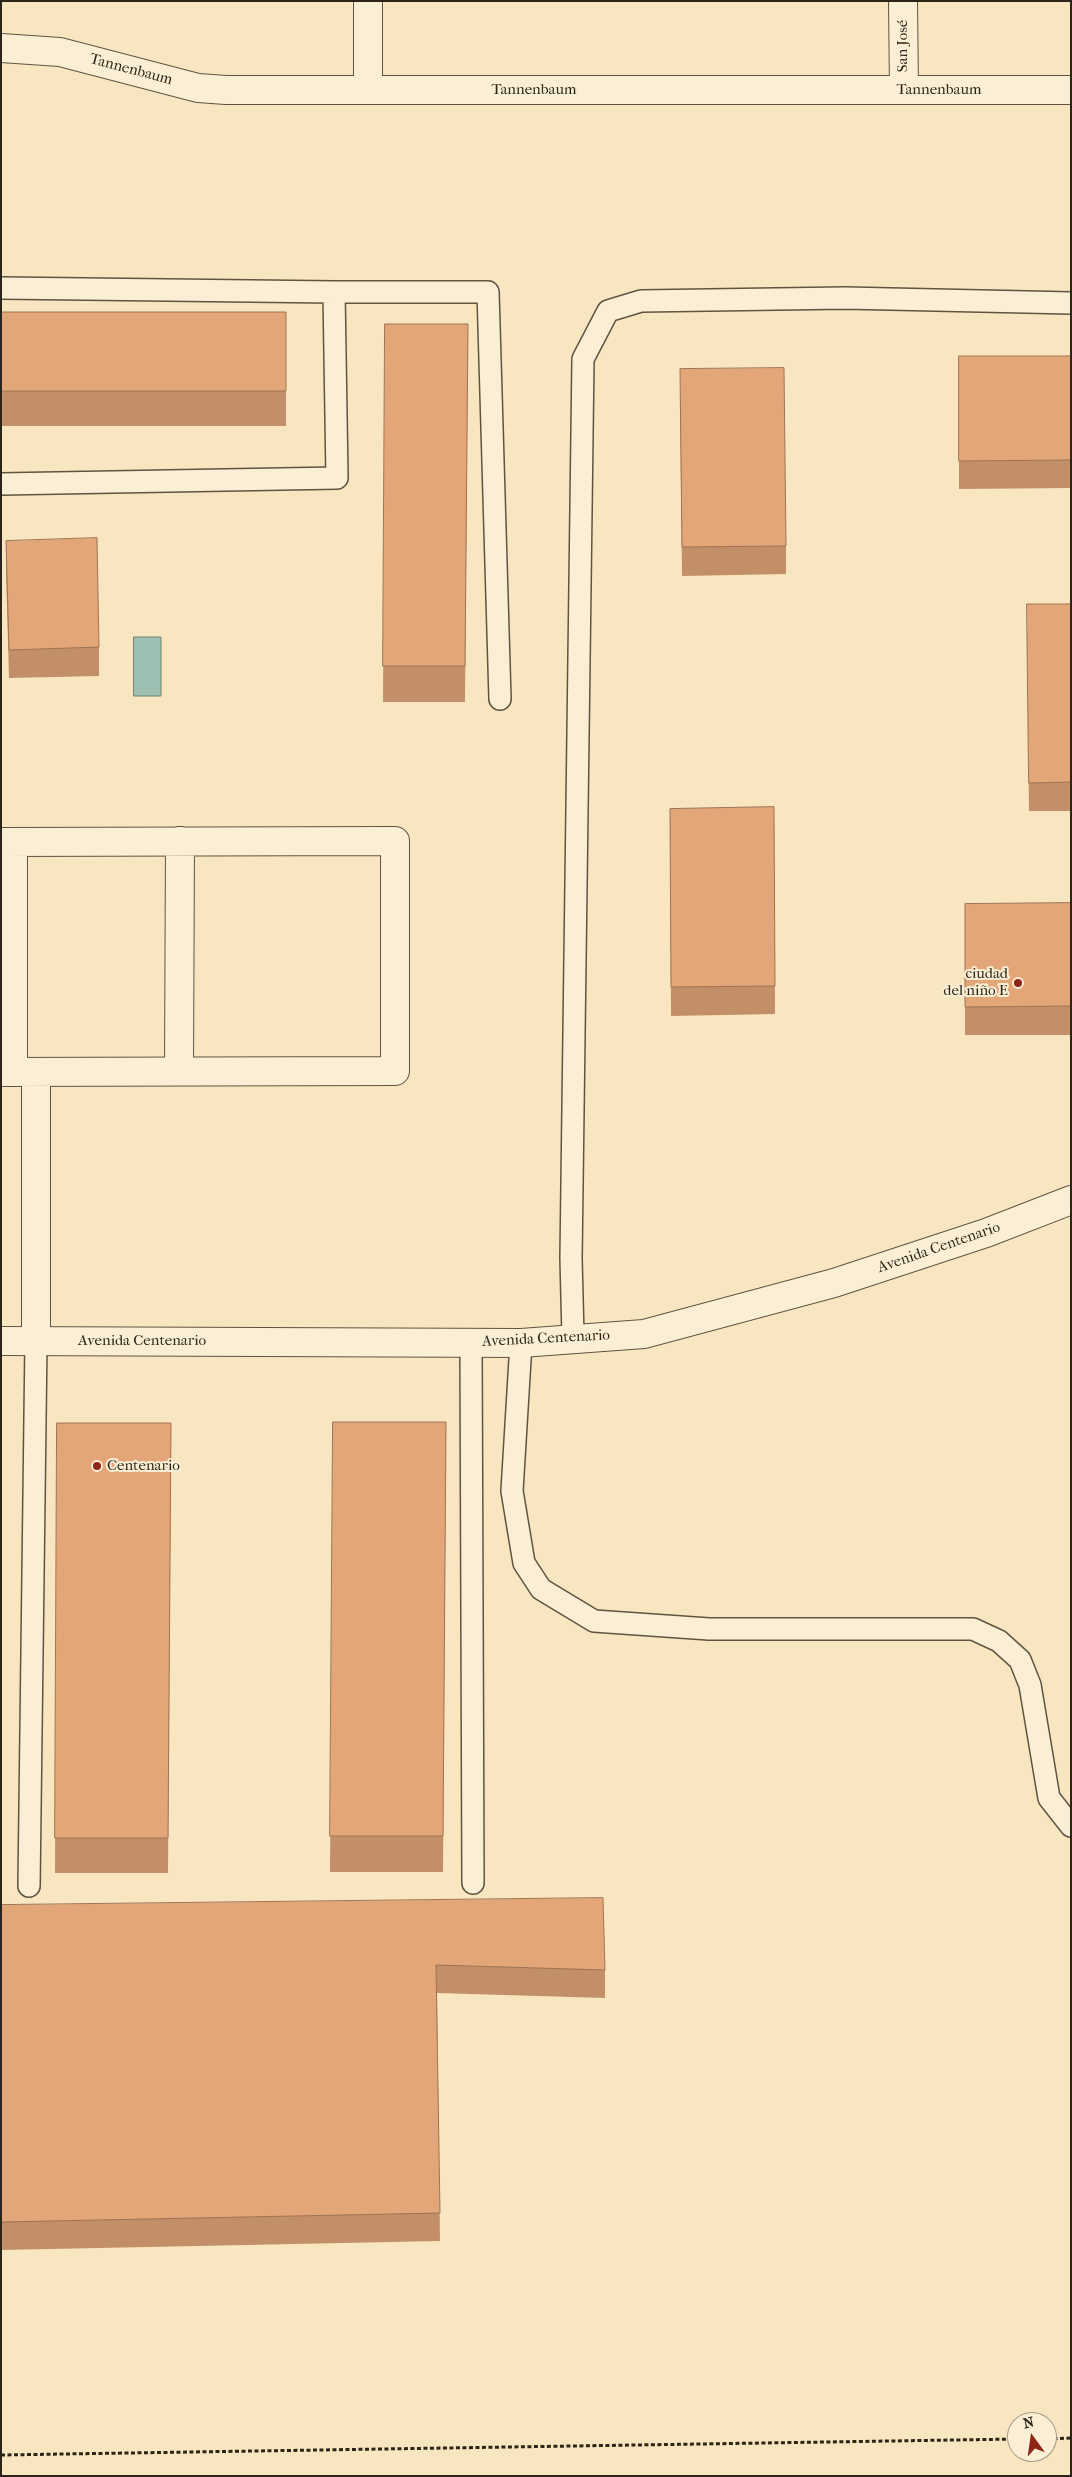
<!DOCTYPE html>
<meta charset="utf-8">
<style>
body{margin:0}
#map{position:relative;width:1072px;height:2477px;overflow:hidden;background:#f7e6bf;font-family:"IM FELL French Canon",serif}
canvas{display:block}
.frame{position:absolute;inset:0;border:2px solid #2c2418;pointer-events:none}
.north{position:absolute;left:1007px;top:2412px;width:50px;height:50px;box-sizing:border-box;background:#faefd5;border:1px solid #a89e89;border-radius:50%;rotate:346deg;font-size:14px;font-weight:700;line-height:20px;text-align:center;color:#2c2418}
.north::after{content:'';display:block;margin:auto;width:18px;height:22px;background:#8f2418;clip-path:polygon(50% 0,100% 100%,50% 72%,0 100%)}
</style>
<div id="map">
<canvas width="1072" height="2477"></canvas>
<div class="frame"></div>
<div class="north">N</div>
</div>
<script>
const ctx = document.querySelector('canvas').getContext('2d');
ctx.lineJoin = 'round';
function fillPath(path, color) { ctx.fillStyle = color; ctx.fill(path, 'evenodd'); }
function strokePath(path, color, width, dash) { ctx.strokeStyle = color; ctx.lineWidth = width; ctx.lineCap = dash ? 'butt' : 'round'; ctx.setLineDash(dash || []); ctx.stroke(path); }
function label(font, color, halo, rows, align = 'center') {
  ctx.font = font + ' "IM FELL French Canon",serif'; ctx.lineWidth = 4; ctx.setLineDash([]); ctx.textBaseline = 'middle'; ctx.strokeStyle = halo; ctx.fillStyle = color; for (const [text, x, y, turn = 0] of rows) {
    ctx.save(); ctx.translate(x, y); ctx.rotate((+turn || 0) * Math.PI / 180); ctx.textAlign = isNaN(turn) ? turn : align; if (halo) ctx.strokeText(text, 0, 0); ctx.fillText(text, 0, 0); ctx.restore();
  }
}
const water = new Path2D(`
 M134,637h27v59h-27z`);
fillPath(water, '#9dc0b2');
strokePath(water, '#708274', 1);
const service = new Path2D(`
 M1,288l333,4 3,186 -336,6
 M334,292h154l12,407
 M573,1337l-2,-79 12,-899 25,-48 33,-10 204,-3 226,5
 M471,1343l2,540
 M521,1343l-9,148 12,72 17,26 53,32 115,8h264l26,12 21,19 10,25 19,113 22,28
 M29,1886l7,-545`);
const minor = new Path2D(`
 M368,1v89
 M903,1l1,89
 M1,48l59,4 138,36 28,2h845
 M1,842l394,-1v230l-394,1
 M179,1071l1,-230
 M13,1072v-230
 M1,1341l520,2 123,-9 190,-51 152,-50 85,-33
 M36,1341v-269`);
strokePath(service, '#5f5442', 24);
strokePath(minor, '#5f5442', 30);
strokePath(new Path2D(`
 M1047,2439l24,-1
 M1,2455l1016,-16`), '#2c2418', 3, [4, 2.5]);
strokePath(service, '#faefd5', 21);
strokePath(minor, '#faefd5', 28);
fillPath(new Path2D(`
 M1,312h285v114h-285z
 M385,324h83l-3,378h-82z
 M959,356h112v132l-112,1z
 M680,397l106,149v28l-104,2z
 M6,541l93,106v29l-90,2 -3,-109z
 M1071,604v207h-42l-2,-178z
 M774,807l1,207 -104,2 -1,-207z
 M1071,903v132h-106v-131z
 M333,1422h113l-3,450h-113z
 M57,1423h114l-3,450h-113z
 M1,1905l604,65v28l-168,-5 3,248 -439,9z`), '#c38f68');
const building = new Path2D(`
 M1,312h285v79h-285z
 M385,324h83l-3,342h-82z
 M959,356h112v104l-112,1z
 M784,368l2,178 -104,1 -2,-178z
 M97,538l2,109 -90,3 -3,-109z
 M1027,604h44v178l-42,1z
 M774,807l1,179 -104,1 -1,-178z
 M1071,903v103l-106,1v-103z
 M333,1422h113l-3,414h-113z
 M57,1423h114l-3,415h-113z
 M603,1898l2,72 -169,-5 4,248 -439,9v-317z`);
fillPath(building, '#e3a679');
strokePath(building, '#9f7455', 1);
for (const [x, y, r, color] of [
 [1018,983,5,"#8f2418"],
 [97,1466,5,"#8f2418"]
]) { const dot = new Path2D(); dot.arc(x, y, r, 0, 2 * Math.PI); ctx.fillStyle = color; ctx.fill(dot); strokePath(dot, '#faefd5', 2); }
label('15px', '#2c2418', '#faefd5', [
 ["San José",903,46,-90],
 ["Tannenbaum",131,70,15],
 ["Tannenbaum",534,90],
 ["Tannenbaum",939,90],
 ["Avenida Centenario",939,1248,-19],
 ["Avenida Centenario",546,1339,-3],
 ["Avenida Centenario",142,1341]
]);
label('15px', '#2c2418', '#faefd5', [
 ["ciudad",1008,974],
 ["del niño E",1008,991],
 ["Centenario",107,1466,"left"]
], 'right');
</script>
